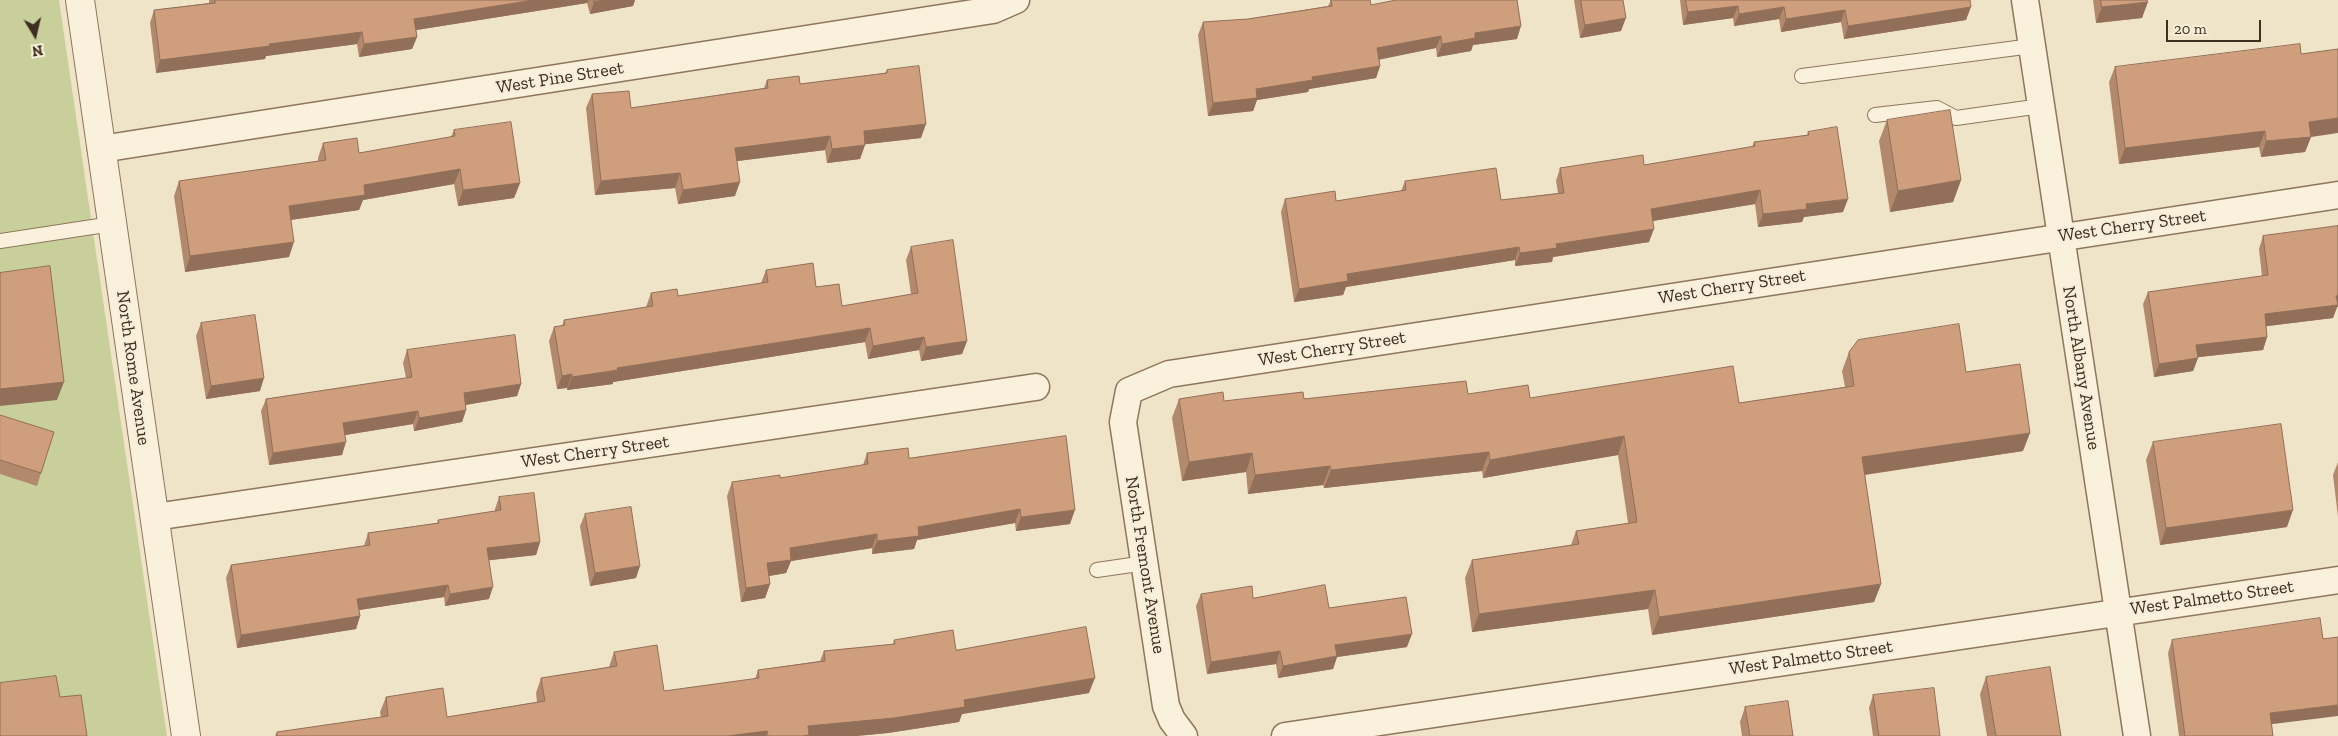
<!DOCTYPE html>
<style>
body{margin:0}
#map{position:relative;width:2338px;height:736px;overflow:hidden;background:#f0e4c8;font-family:"Zilla Slab",serif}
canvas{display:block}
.north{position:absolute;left:10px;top:10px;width:50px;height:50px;-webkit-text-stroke:4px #f7eed8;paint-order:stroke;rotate:171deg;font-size:14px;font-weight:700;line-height:20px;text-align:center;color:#3d2e20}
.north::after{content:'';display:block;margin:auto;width:18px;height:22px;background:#3d2e20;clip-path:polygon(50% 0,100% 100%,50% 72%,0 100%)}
.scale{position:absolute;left:2166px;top:20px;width:95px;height:22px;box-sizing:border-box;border:2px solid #3d2e20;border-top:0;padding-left:6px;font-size:15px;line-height:18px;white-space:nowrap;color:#3d2e20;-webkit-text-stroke:4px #f7eed8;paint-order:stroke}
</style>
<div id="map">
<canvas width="2338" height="736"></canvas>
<div class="north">N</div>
<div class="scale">20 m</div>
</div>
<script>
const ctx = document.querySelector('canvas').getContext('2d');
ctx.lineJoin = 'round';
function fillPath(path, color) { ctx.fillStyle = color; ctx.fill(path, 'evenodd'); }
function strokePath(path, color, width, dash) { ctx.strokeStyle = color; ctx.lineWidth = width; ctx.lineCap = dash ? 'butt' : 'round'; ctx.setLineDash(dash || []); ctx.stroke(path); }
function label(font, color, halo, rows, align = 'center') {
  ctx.font = font + ' "Zilla Slab",serif'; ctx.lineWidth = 4.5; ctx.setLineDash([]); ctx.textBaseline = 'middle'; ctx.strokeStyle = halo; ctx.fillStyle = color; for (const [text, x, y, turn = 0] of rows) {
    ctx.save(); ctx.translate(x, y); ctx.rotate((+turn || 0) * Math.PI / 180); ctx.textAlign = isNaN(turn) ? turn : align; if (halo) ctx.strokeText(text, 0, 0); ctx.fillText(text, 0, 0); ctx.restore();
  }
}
fillPath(new Path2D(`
 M0,0h59l108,736h-167z`), '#c9cf9b');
const service = new Path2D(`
 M1802,76l230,-30
 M1875,115l62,-7 19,10 85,-12
 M0,241l112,-17
 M1097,570l48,-7`);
const minor = new Path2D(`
 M2025,0l112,736
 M101,149l892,-139 23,-10
 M155,517l881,-130
 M1184,736l-12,-16 -6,-14 -43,-284 6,-31 40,-17 1169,-179
 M1285,736l1053,-156`);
const tertiary = new Path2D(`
 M80,0l106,736`);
strokePath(service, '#8d765c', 16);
strokePath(minor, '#8d765c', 29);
strokePath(tertiary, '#8d765c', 30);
strokePath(service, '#faf1dc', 14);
strokePath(minor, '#faf1dc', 26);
strokePath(tertiary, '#faf1dc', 28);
fillPath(new Path2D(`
 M209,0h426l-2,6 -43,8 -3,-11 -171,27 1,7 -5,12 -53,8 -2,-13 -91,12 -1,3 -109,14 -6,-50 4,-13 55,-7z
 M1331,0l40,5 146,34 -44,6 -2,6 -34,6 -1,-9 -57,11 1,7 -4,12 -67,11 -1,3 -51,8 -4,11 -45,5 -10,-81 5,-13 45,-3 80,-13z
 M1574,0h49l-2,31 -41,7z
 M1680,0h290l-4,20 -122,19 -3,-17 -60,10 -2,-13 -45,7 -1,-8 -50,7z
 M2093,0h54l-5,18 -46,5z
 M2115,67l196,70 -6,15 -44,5 -2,-10 -140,17 -10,-82z
 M887,70l34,68 -56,6 -5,15 -33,4 -2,-13 -88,11 -2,35 -57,8 -3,-16 -80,7 -9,-87 6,-14 39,14 133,-20 3,-8 33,4 85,-11z
 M1887,120l74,60 -8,22 -63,10 -11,-71z
 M454,130l66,53 -6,15 -56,8 -4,-22 -91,16 -4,10 -68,10 -2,37 -104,15 -11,-76 5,-15 139,-20v-3l5,-15 36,10 92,-16z
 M1808,132l35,80 -39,5 -2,5 -44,5 -3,-23 -102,17 -4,21 -96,15 -1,5 -37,4v-6l-169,27 -3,8 -49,7 -13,-90 4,-13 51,2 65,-10 4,-10 96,19 57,-7 -2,-12 4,-13 84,-3 108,-18 2,-5 53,-7z
 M2338,226v81h-1l-4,11 -67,8 1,11 -4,13 -65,7 -5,14 -39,6 -11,-73 5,-12 114,-16 -3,-27 4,-13z
 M911,247l56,94 -5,13 -41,7 -2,-11 -51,9 -3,-17 -252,40v2l-46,6v-2l-10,1 -8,-48 5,-14 8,-1 2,-6 82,-13 5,-14 27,3 83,-13 5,-13 50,17 26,19 69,-12 -5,-34z
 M201,323l59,68 -54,8 -10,-63z
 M407,350l114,34 -4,12 -51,9v5l-4,12 -48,9 -1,-7 -68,11 -3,20 -73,10 -8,-54 5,-12 140,-21 -3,-15z
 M1849,352l117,20 57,79 -158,24 16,109 -7,18 -222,33 -4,-26 -176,23 -7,-54 7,-18 99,-15 5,-14 52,-8 -10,-68 -135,23 -1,-7 -158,17 -1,-3 -75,9 -2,-22 -64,9 -10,-63 7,-19 45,2 244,-7 62,4 209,5 106,-16 -3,-16z
 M0,415l41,58 -4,13 -37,-12z
 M2153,442l134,85 -127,18 -14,-85z
 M867,453l42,5 161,66 -54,7 -1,-8 -98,17 -3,9 -42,5v-6l-81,13 -5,12 -17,3 1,8 -5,14 -24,4 -14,-106 5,-14 48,-4 83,-13z
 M2338,462v55l-5,-42z
 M499,497l41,45 -4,13 -47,5v39l-44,7 -1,-9 -85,13 1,6 -4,13 -119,19 -11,-70 5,-13 133,-19 4,-13 69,-10 1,-3 57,-9v-2z
 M585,514l51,64 -46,8 -10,-60z
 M1201,594l52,4 76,10 78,39 -70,10 -4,12 -55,9 -2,-14 -69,10 -11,-68z
 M894,640l62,10 133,43 -127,21 -3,8 -71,11 -32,3h-581l2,-4 104,-15 -1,-5 6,-15 61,20 90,-15 -1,-9 5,-15 68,-11 5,-15 50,39 91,-12 3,-9 62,-9 4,-10 69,-7z
 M2172,640l100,85 1,11h-94l-11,-83z
 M1986,677l75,59h-74l-7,-42z
 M1873,695l67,41h-67l-4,-28z
 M1745,707l48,29h-51l-2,-14z`), '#b2896c');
fillPath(new Path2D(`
 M534,0h55l-2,3 -177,28 4,-12z
 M604,0h31l-2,6 -43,8 4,-12z
 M2148,2l-6,16 -46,5 6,-16z
 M1738,6l-5,12 -50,7 5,-13z
 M1784,7l-5,12 -45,7 5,-12z
 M1971,7l-5,13 -122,19 4,-13z
 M1845,10l-4,12 -60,10 5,-13z
 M1626,18l-5,13 -41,7 5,-13z
 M1521,26l-4,13 -44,6 -2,6 -34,6 5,-13 33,-11z
 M362,32l-5,12 -91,12 -1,3 -109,14 4,-13 109,-16z
 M1441,36l-5,12 -63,13 4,-13z
 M417,37l-5,12 -53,8 5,-13z
 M1380,66l-4,12 -67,11 -1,3 -51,8 -4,11 -45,5 5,-13 43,-14 56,-12z
 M2338,118v15l-27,4 -6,15 -44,5 5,-16 43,-19z
 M926,124l-5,14 -62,7 5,-14z
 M2265,131l-6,16 -140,17 6,-16z
 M830,136l-5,14 -95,12 5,-14z
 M865,145l-5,14 -33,4 5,-14z
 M460,169l-6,15 -91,16 -4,10 -76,11 6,-15 75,-21z
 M680,173l-5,15 -80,7 6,-14z
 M1961,180l-8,22 -63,10 8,-21z
 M740,182l-5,14 -57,8 5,-14z
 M520,183l-6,15 -56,8 5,-16z
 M1760,190l-5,14 -109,18 5,-13z
 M1848,199l-5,13 -39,5 -2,5 -44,5 5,-13 43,-10z
 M1654,229l-5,13 -96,15 -1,5 -37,4 5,-13 36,-9z
 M294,242l-5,15 -104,15 5,-16z
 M1519,247l-4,13 -169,27 -3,8 -49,7 5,-13 48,-15z
 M2338,295v12h-1l-4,11 -73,9 5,-13z
 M870,328l-5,14 -252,40v2l-46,6 5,-13 45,-9z
 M924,337l-5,13 -51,9 5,-13z
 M2267,337l-4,13 -72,8 5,-13z
 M967,341l-5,13 -41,7 5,-14z
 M2198,358l-5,13 -39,6 5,-13z
 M572,374l-5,14 -10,1 5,-13z
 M264,378l-4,13 -54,8 5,-13z
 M64,382l-7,18 -57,6v-17z
 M521,384l-4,12 -58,10 5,-13z
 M466,410l-4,12 -48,9 5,-13z
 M418,411l-5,13 -74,12 4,-13z
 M2030,433l-7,18 -168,25 7,-19z
 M1624,436l-6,19 -135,23 7,-18z
 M346,442l-4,13 -73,10 4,-12z
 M1489,452l-7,19 -158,17 7,-18z
 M1252,453l-6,19 -64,9 7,-19z
 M1330,466l-7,19 -75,9 7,-19z
 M1020,509l-5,14 -98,17 -3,9 -42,5 5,-13 41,-14z
 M1075,510l-5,14 -54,7 5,-14z
 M2293,510l-6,17 -127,18 6,-17z
 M877,534l-5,14 -81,13 -5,12 -23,4 4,-14 23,-15z
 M540,542l-4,13 -53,6 4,-13z
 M640,566l-4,12 -46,8 5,-13z
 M770,584l-5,14 -24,4 5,-14z
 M1881,584l-7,18 -222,33 7,-18z
 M448,585l-4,12 -91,14 4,-12z
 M493,587l-4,12 -44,7 5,-12z
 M1655,590l-7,19 -176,23 7,-18z
 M360,616l-4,13 -119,19 4,-13z
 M1412,634l-5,13 -70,10 -4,12 -55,9 5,-12 52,-21z
 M1280,651l-4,13 -69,10 4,-12z
 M1095,678l-6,15 -127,21 -3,8 -71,11 -32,3h-54l6,-10z
 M2338,705v11l-73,9 5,-12z
 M767,731l-1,5h-39z`), '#916f58');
const building = new Path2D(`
 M215,0h319l-120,19 3,18 -53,7 -2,-12 -93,12 1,2 -110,14 -6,-50 61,-7z
 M594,0h10l-10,2z
 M1331,0h39l1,5 25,-5h121l4,26 -46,7v5l-33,6 -1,-8 -64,12 3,18 -68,11 1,3 -57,9 1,9 -44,5 -10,-81 45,-3 84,-13z
 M1581,0h42l3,18 -41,7z
 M1686,0h284l1,7 -123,19 -3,-16 -59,9 -2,-12 -45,7 -1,-8 -50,6z
 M2101,0h46l1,2 -46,5z
 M2300,44l1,10 37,-5v69l-29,4 2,15 -45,4 -1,-10 -140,17 -10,-81z
 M919,66l7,58 -62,7 1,14 -33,4 -2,-13 -95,12 5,34 -57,8 -3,-17 -79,8 -9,-87 37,-3 2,17 137,-20 -1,-8 32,-4 1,8 87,-11v-3z
 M1950,110l11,70 -63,11 -11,-71z
 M511,122l9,61 -57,7 -3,-21 -96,16 1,10 -76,11 5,36 -104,14 -11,-75 147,-21 -3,-17 34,-5 2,15 96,-17 -1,-6z
 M1837,127l11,72 -42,5 1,5 -44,5 -3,-24 -109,19 3,20 -98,15 1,4 -37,5 -1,-6 -172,27 1,7 -49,8 -14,-90 50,-8 1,10 70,-11 -1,-9 91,-13 5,32 63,-7 -4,-25 83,-13 1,10 111,-19 -1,-4 55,-7 -1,-3z
 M2338,226v69l-2,1 2,9 -73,9 2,23 -71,8 2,13 -39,6 -11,-72 120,-17 -5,-39z
 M953,240l14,101 -41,6 -2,-10 -51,9 -3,-18 -253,40 1,2 -46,7v-3l-10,2 -8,-49 11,-2 -1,-5 89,-14 -2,-13 26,-4 1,7 90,-14 -2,-12 47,-7 3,24 23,-3 3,22 76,-13 -7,-46z
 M50,266l14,116 -64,7v-116z
 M255,315l9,63 -53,8 -10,-63z
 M1959,324l7,48 54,-8 10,69 -168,24 19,127 -222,33 -4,-27 -176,24 -7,-54 107,-16 -3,-13 61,-9 -13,-86 -134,24 -1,-8 -158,18 -1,-4 -75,9 -3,-22 -63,9 -10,-63 44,-7 1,9 79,-9 1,7 162,-18 2,13 60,-9 2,13 203,-32 6,37 115,-17 -5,-34 9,-12z
 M515,335l6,49 -57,9 2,17 -47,8 -1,-7 -75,12 3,19 -73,11 -7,-54 146,-22 -5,-27z
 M0,415l54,17 -13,41 -41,-13z
 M2281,424l12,86 -127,18 -13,-86z
 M1066,436l9,74 -54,7 -1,-8 -102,18 1,9 -42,5v-7l-87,14 1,12 -24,3 3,21 -24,4 -14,-106 48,-7v3l88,-14 -1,-11 41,-5 1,10z
 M534,493l6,49 -53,6 6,39 -43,7 -2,-9 -91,14 3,17 -119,19 -10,-70 139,-20 -2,-12 71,-10 -1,-3 63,-10 -2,-13z
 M631,507l9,59 -45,7 -10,-59z
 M1325,585l4,23 77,-11 6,37 -77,11 2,11 -54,10 -3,-15 -69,11 -10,-68 51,-8 1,12z
 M2320,618l3,21 15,-2v68l-68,8 3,23h-88l-13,-96z
 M1086,627l9,51 -131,22 1,7 -71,11 -86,8 1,9 -7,1h-34l-1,-5 -40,5h-450v-4l111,-16 -2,-19 57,-9 4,29 98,-16 -4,-23 76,-12 -3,-14 43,-7 7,46 95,-13 -1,-8 67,-9 -1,-10 71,-7 -1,-4 59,-10 3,20z
 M2050,667l11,69h-65l-10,-59z
 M56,676l4,21 21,-2 6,41h-87v-53z
 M1934,688l6,48h-61l-6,-41z
 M1788,701l5,35h-43l-5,-29z`);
fillPath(building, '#cf9f7d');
strokePath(building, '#916f58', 1);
label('18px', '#3d2e20', '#f7eed8', [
 ["West Pine Street",560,78,-9],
 ["West Cherry Street",2132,226,-8],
 ["West Cherry Street",1732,287,-9],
 ["West Cherry Street",1332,349,-9],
 ["North Rome Avenue",133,368,82],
 ["North Albany Avenue",2081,368,81],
 ["West Cherry Street",595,452,-8],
 ["North Fremont Avenue",1145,565,81],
 ["West Palmetto Street",2212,598,-8],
 ["West Palmetto Street",1811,658,-8]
]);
</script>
